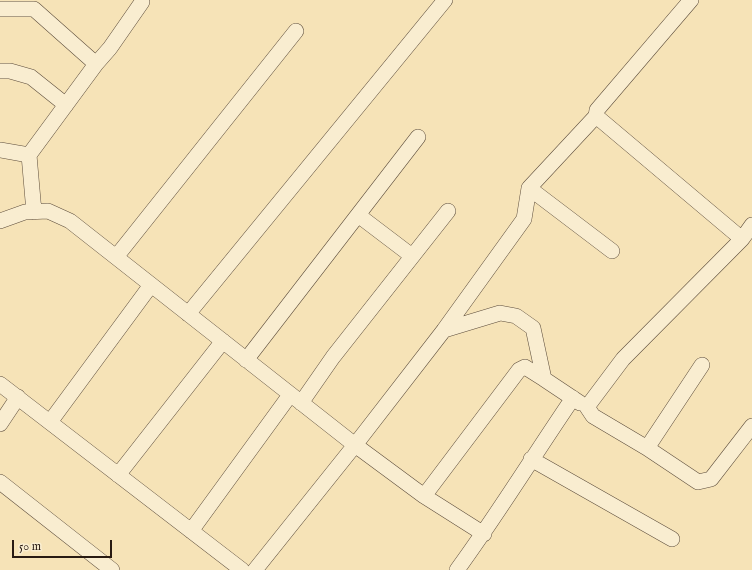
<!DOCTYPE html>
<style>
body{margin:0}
#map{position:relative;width:752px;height:570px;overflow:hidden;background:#f6e3b7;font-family:"IM FELL English",serif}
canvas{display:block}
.scale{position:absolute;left:12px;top:540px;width:100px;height:18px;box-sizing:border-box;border:2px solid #281a12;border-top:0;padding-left:5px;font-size:12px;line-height:14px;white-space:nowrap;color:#281a12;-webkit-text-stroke:3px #f9edd0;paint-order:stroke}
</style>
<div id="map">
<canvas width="752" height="570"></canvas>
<div class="scale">50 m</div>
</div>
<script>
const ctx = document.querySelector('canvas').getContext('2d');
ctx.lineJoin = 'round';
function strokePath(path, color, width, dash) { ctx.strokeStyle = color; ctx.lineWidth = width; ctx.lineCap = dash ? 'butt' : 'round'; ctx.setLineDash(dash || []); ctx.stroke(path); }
const minor = new Path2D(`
 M0,9h34l62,55 -67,91 5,57
 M96,64l14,-16 32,-46
 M0,71h10l21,6 35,28
 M596,116l146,123
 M0,150l29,5
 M529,188l83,63
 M358,215l54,41
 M0,221l25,-9 23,-1 22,10 285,224 69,51 60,38
 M752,225l-10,14 -119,120 -36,48 6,9 54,32 51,34 13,-3 41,-53
 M116,257l180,-226
 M188,314l257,-314
 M444,330l56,-17 16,3 17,12 11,51 36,24
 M246,360l172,-223
 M0,384l242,186
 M301,403l32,-46 115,-146
 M50,422l101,-137
 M0,424l18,-27
 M647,448l55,-83
 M531,459l141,80
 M118,475l105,-134
 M0,482l112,88
 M424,496l95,-126 6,-3 19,12
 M191,531l99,-136
 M255,570l100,-125 89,-115 80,-111 5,-31 67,-72 1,-6 94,-110
 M457,570c41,-56 77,-115 116,-172`);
strokePath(minor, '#5c4c3b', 16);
strokePath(minor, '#f9edd0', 15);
</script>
